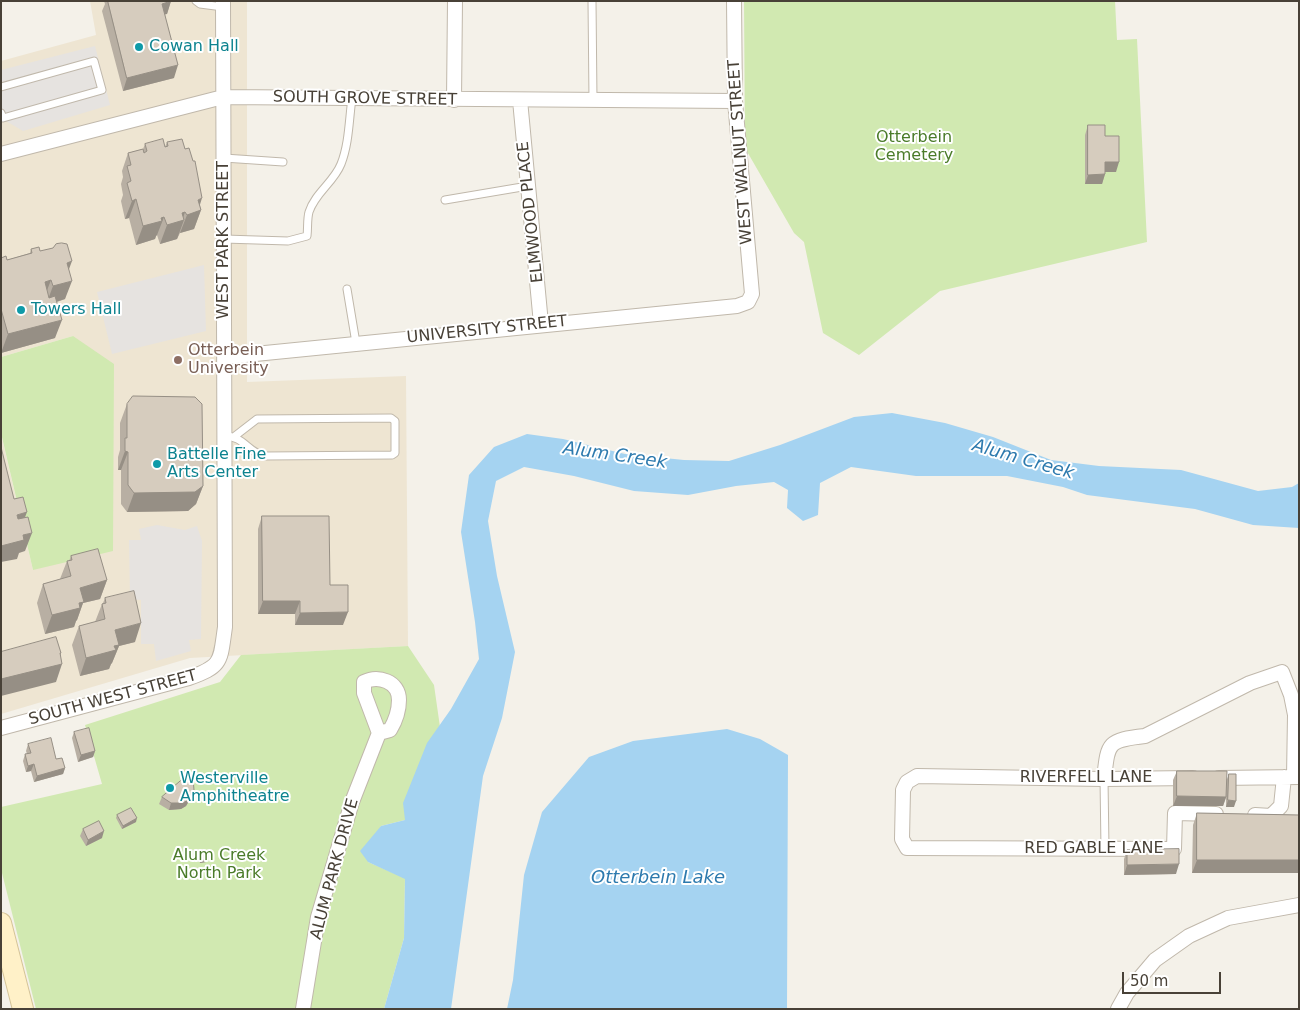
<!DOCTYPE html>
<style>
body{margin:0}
#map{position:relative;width:1300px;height:1010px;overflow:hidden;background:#f4f1e9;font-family:"DejaVu Sans",sans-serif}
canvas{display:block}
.frame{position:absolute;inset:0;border:2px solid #484137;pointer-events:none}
.scale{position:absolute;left:1122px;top:972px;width:99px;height:22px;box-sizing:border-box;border:2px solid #484137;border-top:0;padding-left:6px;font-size:15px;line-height:18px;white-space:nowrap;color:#484137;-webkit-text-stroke:4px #fff;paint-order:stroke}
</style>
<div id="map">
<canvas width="1300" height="1010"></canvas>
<div class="frame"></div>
<div class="scale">50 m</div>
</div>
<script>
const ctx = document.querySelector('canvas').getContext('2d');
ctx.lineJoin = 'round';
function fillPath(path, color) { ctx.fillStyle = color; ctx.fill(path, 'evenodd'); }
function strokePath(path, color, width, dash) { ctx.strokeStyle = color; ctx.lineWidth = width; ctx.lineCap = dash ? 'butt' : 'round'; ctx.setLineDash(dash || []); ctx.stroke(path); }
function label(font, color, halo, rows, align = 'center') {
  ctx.font = font + ' "DejaVu Sans",sans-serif'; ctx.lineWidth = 4; ctx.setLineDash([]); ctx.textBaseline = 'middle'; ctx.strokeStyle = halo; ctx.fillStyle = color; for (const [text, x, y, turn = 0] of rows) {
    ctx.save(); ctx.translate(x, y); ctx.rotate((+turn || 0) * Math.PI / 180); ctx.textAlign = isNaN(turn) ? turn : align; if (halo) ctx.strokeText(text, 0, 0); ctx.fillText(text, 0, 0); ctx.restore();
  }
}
fillPath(new Path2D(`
 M90,1h157v381l159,-6 2,270 -218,12 -189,56v-280l32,136 40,-234 -72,21v-296l95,-26z`), '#eee5d2');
fillPath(new Path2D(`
 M744,1h371l2,39 20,-1 10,203 -207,49 -81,64 -36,-22 -19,-91 -10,-9 -49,-85z
 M73,336l41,28 -1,187 -80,19 -32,-137v-76z
 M408,646l26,39 15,105 -44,30 -24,6 -13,36 37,16 -1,60 -20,71h-348l-35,-140v-62l101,-23 -17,-59 135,-43 21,-27z`), '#d1e9b1');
fillPath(new Path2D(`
 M95,46l15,59 -87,26 -22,-13v-48z
 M204,265l2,66 -94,23 -15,-62z
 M157,525l28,5 12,-4 5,15 -1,98 -12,1 2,11 -35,10 -2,-17h-13v-44l-11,-1 -1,-59h12l-2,-11z`), '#e6e3e0');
fillPath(new Path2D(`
 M892,413l53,10 48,14 58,23 48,6 82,4 77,21 34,-4 7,-4v45l-46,-3 -58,-16 -108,-14 -24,-8 -56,-11h-91l-65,-9 -31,16 -2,32 -15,6 -16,-13 1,-18 -14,-8 -38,4 -48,9 -54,-4 -60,-15 -50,-9 -28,14 -8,40 9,55 18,76 -13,66 -19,58 -32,233h-67l20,-71 1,-59 -37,-17 -8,-11 21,-25 24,-6 -2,-17 24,-60 24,-34 28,-50 -4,-37 -14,-90 8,-57 25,-28 33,-13 36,5 62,15 59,6 45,1 51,-16 74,-28z
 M727,729l33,10 28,16 -1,254h-280l6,-29 11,-105 18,-63 47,-55 44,-16z`), '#a5d3f1');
const service = new Path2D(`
 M196,1l4,3 23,3
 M592,1l1,99
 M1,87l93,-26 8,29 -99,28 -2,-5
 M224,158l59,4
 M445,200l83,-14
 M224,239l64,2 19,-5c1,-8 0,-17 2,-24 6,-19 25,-30 32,-48 8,-20 8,-44 11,-66
 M347,289l9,54
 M224,436c21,0 23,17 42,20l126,-1 3,-2v-32l-4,-3 -134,1 -22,17
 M1104,779l1,70`);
const minor = new Path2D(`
 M454,100l1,-99
 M520,100l21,224
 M1,154l222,-57 512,4
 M225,357l512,-51 11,-4 4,-8 -17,-193 -1,-100
 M1,728l188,-50c34,-12 31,-17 36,-51l-2,-626
 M1193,778l-89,1 -187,-3 -10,6 -4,8 -1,49 5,9 267,1 1,-36 41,1
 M1219,778l80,-1
 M1104,779c4,-36 3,-39 41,-43l105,-53 32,-11 9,23 4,20 -1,62
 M1255,815l16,1 10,-10 3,-29
 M303,1009l15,-92 34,-115 27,-69 -15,-40v-11c14,-7 35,-1 35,18 0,11 -3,20 -9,30l-11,3
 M1118,1009l9,-16 28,-33 34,-24 39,-18 71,-13`);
const secondary = new Path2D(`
 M1,923l22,86`);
strokePath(service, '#c0b8ab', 9);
strokePath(minor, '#c0b8ab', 16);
strokePath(secondary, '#d5c498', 22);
strokePath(service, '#fff', 7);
strokePath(minor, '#fff', 14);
strokePath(secondary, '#fff1c8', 20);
fillPath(new Path2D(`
 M104,1h67l-4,13h-2l9,64 -51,13 -21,-80 3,-7z
 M1088,125l17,11 11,36h-11v2l-3,10h-17v-49z
 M167,142l33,64 1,4 -7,19 -14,4 -3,6 -17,5 -3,-9 -1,1 -1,3 -19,6 -7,-27 -4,1 -4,-18 2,-6 -2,-11 2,-7 -1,-6 6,-18 15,-4 2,-5 20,3z
 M31,249l9,2 29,19 -4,29 -8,3 -2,36 -54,15v-95l6,2 23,-7z
 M127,404l76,82 -7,18 -8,7 -61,1 -6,-8v-34h-3v-13l2,-7v-27z
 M262,516l68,69 13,40h-48v-11h-37v-85z
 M71,556l36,24 -7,19 -17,4 -6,17 -1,1 -2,6 -29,7 -8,-31 6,-19 17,-5 7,-18h2z
 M105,598l30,44 -16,4 -7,17 -1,1 -2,5 -29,7 -8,-31 7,-19 16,-4 7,-18 1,-1z
 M74,732l21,19 -2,6 -15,5 -6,-24z
 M28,744l28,15 9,9 -2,6 -29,8 -3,-11 -5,1 -3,-11 2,-7h2l-1,-3z
 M1177,771l50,8 2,-5 5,33h-8v-9l-3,8h-50v-26z
 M192,796l-6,10 -5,3 -12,1 -10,-6 3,-7z
 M1197,813l102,2v58h-107l1,-48z
 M117,815l19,7 -14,7 -6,-11z
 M83,829l19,9 -16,8 -6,-10z
 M1127,850l49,24 -52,1v-16z
 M200,853l7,6 -1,3 -6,1 -2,-6z`), '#b8afa3');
fillPath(new Path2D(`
 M171,1l-4,13 -9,2 4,-12z
 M178,65l-4,13 -51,13 4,-13z
 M1105,162h14l-3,10h-14z
 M1105,174l-3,10h-17l3,-9z
 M202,198l-4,13 3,-1 -7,19 -14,4 7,-18 11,-15z
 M136,199l-7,19 -4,1 7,-18z
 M185,212l-3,9 2,-1 -7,19 -17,5 7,-19 15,-12z
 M164,217l-7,18 -1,1 -1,3 -19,6 7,-19z
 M72,261l-7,19 2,-17z
 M51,280l-7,18 1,-16z
 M72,281l-7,18 -19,6 7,-19z
 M62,320l-7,18 -54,15 7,-19z
 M125,451l3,1 -7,18h-3z
 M203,486l-7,18 -8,7 -61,1 7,-19z
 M27,512l-7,19 -3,-16z
 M32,533l-7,18 -6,2 -2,6 -16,3v-16l22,-11z
 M107,580l-7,19 -17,4 -6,17 -1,1 -2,6 -29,7 7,-19 28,-27z
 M263,601h37l-5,13h-37z
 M348,612l-5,13h-48l5,-12z
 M141,623l-6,19 -16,4 -7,17 -1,1 -2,5 -29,7 6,-18 29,-28z
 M61,653l-4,12 5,-1 -6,18 -55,14v-17z
 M95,751l-2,6 -15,5 3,-7z
 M34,764l-3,7 -5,1 2,-6z
 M65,768l-2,6 -29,8 3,-6z
 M194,790l-2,6 -6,10 -5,3 -12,1 2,-7z
 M1177,796l49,1 -3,9h-50z
 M1228,800l8,1 -2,6h-8z
 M137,818l-1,4 -14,7 1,-3z
 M104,831l-2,7 -16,8 2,-6z
 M207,859l-1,3 -6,1 1,-3z
 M1197,860h102v13h-107z
 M1179,864l-3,10 -52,1 3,-10z`), '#968f85');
const building = new Path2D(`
 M108,1h63l-9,3 16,61 -51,13z
 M1088,125h17v11h14v26h-14v12l-17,1z
 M163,139l2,8 3,-1 -1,-4 15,-3 3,10 4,-1 4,13h2l7,37 -4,2 3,10 -14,5 -2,-3 -3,1 2,7 -17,5 -3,-8 -3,1 1,3 -19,5 -7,-27 -4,2 -5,-18 4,-2 -4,-15 4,-1 -3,-12 15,-4 1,4 3,-2 -2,-7z
 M62,243l5,1 5,17 -5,2 5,18 -19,5 -2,-6 -6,2 4,16 6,-2 7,24 -54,14 -7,-25v-51l5,-2 1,4 25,-7 -1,-4 8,-2 1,4 13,-3 3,-4z
 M133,396l62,1 7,7 1,82 -8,6 -61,1 -6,-8v-33l-3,-1v-13h2v-34z
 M1,447l13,52 9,-2 4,15 -10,3 1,4 10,-2 4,16 -9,2 1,5 -23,6z
 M262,516h67l1,69h18v27l-48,1v-12h-37z
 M98,549l9,31 -27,8 4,14 -5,1 1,5 -28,7 -9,-31 28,-8 -4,-15 5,-1 -1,-4z
 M134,591l7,32 -26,7 4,15 -5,1 2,4 -30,8 -7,-32 26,-7 -3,-15 4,-1 -1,-5z
 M56,637l5,16h-1l2,11 -61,15v-27z
 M89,728l6,23 -14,4 -7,-23z
 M51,738l5,21 6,-1 3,10 -28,8 -3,-12 -6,2 -3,-12 6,-1 -3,-9z
 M1177,771h50l-1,26 -49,-1z
 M190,773l3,5 1,12 -6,10 -5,3h-12l-9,-6z
 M1229,774h7v27l-8,-1z
 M131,808l6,10 -14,8 -6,-11z
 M1197,813l102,2v45h-102z
 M99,821l5,10 -16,9 -5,-11z
 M1179,849v15l-52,1v-15z
 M205,852l2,7 -6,1 -1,-7z`);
fillPath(building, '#d6ccbe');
strokePath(building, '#968f85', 1);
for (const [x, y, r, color] of [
 [139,47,5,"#0f9aa8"],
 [21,310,5,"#0f9aa8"],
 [178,360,5,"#8d6e63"],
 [157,464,5,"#0f9aa8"],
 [170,788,5,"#0f9aa8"]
]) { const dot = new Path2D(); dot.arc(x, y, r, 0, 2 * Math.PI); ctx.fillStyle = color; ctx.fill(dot); strokePath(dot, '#fff', 2); }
label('16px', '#0d838f', '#fff', [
 ["Cowan Hall",149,47],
 ["Towers Hall",31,310],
 ["Battelle Fine",167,455],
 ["Arts Center",167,473],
 ["Westerville",180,779],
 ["Amphitheatre",180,797]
], 'left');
label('16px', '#484137', '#fff', [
 ["SOUTH GROVE STREET",365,99,1],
 ["WEST WALNUT STREET",741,152,-94],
 ["ELMWOOD PLACE",531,212,-96],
 ["WEST PARK STREET",224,240,-90],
 ["UNIVERSITY STREET",487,330,-6],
 ["SOUTH WEST STREET",113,698,-15],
 ["RIVERFELL LANE",1086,778],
 ["RED GABLE LANE",1094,849],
 ["ALUM PARK DRIVE",335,869,-75]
]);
label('16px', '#4a7b29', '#fff', [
 ["Otterbein",914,138],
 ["Cemetery",914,156],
 ["Alum Creek",219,856],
 ["North Park",219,874]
]);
label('16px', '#785e54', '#fff', [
 ["Otterbein",188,351],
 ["University",188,369]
], 'left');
label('italic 18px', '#2d7aae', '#fff', [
 ["Alum Creek",615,456,8],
 ["Alum Creek",1023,460,16],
 ["Otterbein Lake",658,878]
]);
</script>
